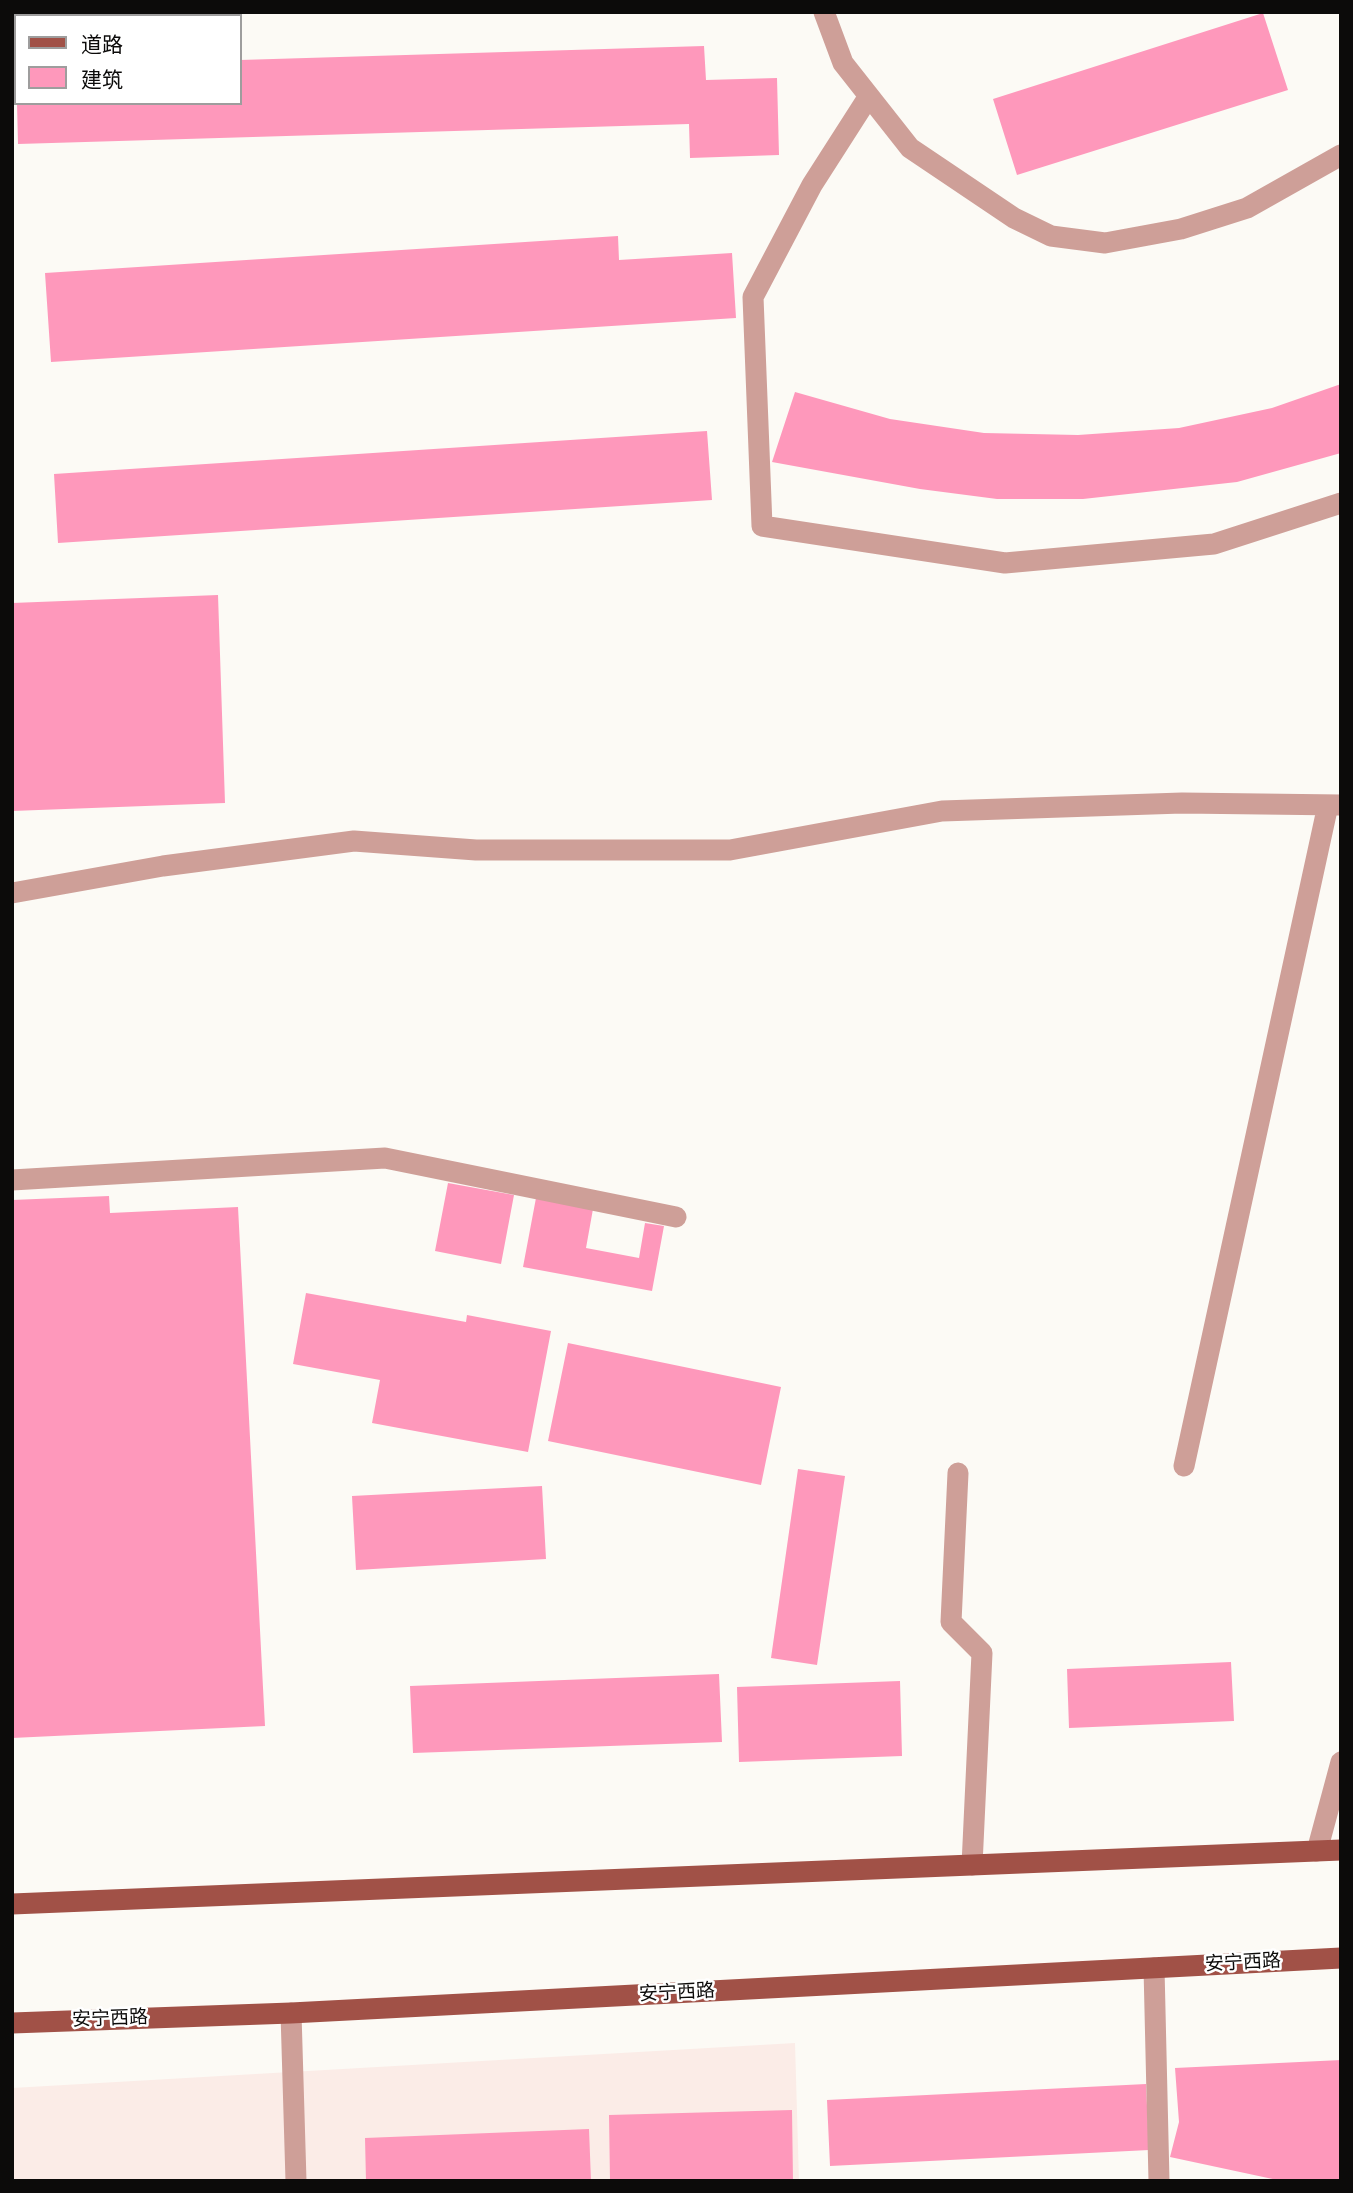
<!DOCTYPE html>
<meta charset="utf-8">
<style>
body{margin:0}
#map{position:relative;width:1353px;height:2193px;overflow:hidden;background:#fcfaf5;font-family:Arial,"Noto Sans SC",sans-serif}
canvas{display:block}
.frame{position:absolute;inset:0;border:14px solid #0c0b0a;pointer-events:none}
.legend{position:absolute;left:14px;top:14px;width:228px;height:91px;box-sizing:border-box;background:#fff;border:2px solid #9e9d9d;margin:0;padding:9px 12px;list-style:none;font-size:21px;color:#0c0b0a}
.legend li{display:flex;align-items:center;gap:14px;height:35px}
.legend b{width:35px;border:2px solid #9e9d9d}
</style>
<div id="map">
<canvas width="1353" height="2193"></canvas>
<div class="frame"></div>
<ul class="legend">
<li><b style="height:9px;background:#a15147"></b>道路</li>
<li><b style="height:19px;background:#fe98bb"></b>建筑</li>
</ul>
</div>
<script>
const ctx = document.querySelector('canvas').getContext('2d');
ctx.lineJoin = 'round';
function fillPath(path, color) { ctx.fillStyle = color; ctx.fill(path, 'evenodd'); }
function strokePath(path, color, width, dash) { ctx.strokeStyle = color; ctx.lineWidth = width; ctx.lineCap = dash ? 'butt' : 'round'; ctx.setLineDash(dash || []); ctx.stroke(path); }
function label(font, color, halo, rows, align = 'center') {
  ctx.font = font + ' Arial,"Noto Sans SC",sans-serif'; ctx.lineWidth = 5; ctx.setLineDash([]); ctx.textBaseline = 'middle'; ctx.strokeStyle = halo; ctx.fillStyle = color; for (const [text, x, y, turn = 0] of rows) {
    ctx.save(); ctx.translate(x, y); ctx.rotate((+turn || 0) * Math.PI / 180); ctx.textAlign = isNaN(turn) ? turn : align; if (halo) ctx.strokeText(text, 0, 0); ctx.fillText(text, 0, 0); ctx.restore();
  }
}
fillPath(new Path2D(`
 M795,2043l4,138h-787v-93z`), '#fbece7');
fillPath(new Path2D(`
 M1263,13l25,77 -271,85 -24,-76z
 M704,46l2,34 71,-2 2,77 -89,3 -1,-34 -671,20 -1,-41h223v-43z
 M618,236l1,24 113,-7 4,65 -685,44 -6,-89z
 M1341,384v69l-104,29 -154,17h-86l-77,-10 -148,-27 23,-70 95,27 94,14 94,2 101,-7 93,-20z
 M707,431l5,69 -654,43 -4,-69z
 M218,595l7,208 -213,8v-208z
 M448,1183l66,12 -13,69 -66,-13z
 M109,1196l1,17 128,-6 27,519 -253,12v-538z
 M536,1198l57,11 -7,39 53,10 6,-35 19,3 -12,65 -129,-24z
 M306,1293l160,29 1,-7 84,16 -23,121 -156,-29 8,-43 -87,-16z
 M568,1343l213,44 -20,98 -213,-44z
 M798,1469l47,7 -28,189 -46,-7z
 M542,1486l4,73 -190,11 -4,-74z
 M1231,1662l3,59 -165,7 -2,-59z
 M719,1674l3,68 -309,11 -3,-67z
 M900,1681l2,75 -163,6 -2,-75z
 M1341,2060v121h-59l-112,-24 9,-35 -4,-54z
 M1146,2084l3,66 -319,16 -3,-66z
 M792,2110l1,71h-183l-1,-66z
 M589,2129l2,52h-225l-1,-43z`), '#fe98bb');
strokePath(new Path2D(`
 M824,12l19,51 67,85 104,70 37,18 54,7 76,-14 66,-21 94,-53
 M869,96l-57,89 -59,112 9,229 243,37 209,-19 127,-41
 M12,893l151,-27 191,-25 122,9h254l212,-39 240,-8 159,2
 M12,1180l373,-22 291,59
 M1184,1466l144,-661
 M958,1473l-7,149 31,31 -10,212
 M1317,1851l24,-89
 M1154,1968l5,213
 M291,2013l5,168`), '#ce9f98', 21);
strokePath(new Path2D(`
 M12,1904l1329,-54
 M12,2023l279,-10 1050,-55`), '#a15147', 21);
label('19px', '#0c0b0a', '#fff', [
 ["安宁西路",1243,1963,-3],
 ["安宁西路",677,1993,-3],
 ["安宁西路",110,2019,-2]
]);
</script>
